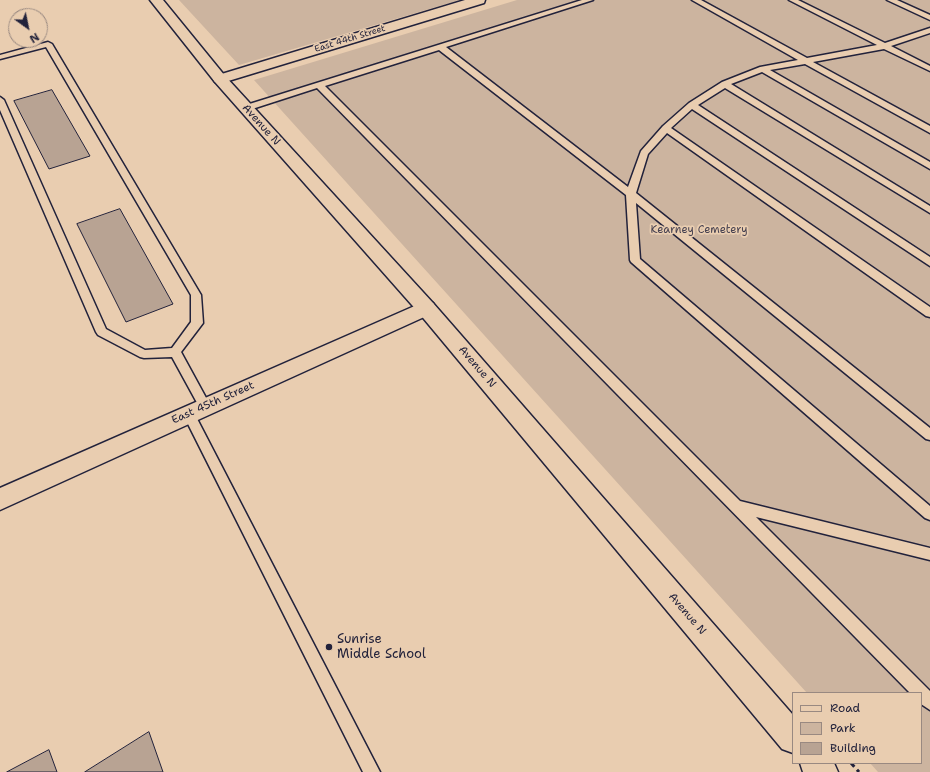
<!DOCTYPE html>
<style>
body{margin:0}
#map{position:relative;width:930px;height:772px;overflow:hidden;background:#e9cdb0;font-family:"Shantell Sans",sans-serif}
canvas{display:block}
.legend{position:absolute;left:792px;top:692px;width:130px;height:72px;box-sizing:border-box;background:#e9cdb0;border:1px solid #998981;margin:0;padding:5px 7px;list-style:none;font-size:12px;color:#22223b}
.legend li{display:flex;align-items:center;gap:8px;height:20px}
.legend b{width:20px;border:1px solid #998981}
.north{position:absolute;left:8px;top:8px;width:40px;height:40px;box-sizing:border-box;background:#e9cdb0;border:1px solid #998981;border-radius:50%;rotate:147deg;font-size:11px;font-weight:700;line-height:16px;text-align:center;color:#22223b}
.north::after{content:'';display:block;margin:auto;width:14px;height:18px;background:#22223b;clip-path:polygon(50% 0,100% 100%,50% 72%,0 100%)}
</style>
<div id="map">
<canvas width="930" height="772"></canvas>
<ul class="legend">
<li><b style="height:5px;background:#e9cdb0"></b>Road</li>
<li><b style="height:11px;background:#ccb49f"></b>Park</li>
<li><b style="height:11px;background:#b8a393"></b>Building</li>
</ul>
<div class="north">N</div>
</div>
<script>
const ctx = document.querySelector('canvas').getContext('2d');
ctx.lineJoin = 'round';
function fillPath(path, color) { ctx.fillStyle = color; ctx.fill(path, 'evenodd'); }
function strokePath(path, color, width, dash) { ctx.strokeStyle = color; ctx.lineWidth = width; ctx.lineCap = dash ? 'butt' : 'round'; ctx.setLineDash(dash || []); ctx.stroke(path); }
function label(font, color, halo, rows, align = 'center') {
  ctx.font = font + ' "Shantell Sans",sans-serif'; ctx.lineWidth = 3.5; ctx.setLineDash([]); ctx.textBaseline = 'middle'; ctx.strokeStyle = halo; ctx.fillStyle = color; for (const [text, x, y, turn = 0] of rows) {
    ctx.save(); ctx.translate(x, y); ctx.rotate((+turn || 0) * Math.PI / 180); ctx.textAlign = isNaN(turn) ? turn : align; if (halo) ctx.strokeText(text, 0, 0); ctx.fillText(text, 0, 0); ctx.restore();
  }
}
fillPath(new Path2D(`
 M179,0h281l-221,65z
 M517,0h413v772h-52l-8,-9h51v-70h-114l-553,-613z`), '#ccb49f');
const building = new Path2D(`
 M52,90l38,66 -41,13 -35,-68z
 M120,209l53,95 -47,18 -49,-98z
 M149,732l14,40h-78z
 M49,750l8,22h-50z`);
fillPath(building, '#b8a393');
strokePath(building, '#22223b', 1);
const lane = new Path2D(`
 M582,0h11l-147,47 182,140 13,-36 22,-25 26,-23 33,-21 38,-15 38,-7 -106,-60h9l106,58 70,-13 -88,-45h9l87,43 45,-15v5l-39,13 39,20v5l-46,-22 -71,13 117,64v7l-125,-69 -35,6 160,92v7l-168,-97 -31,12 199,122v7l-205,-125 -27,17 232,152v9l-238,-157 -21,19 259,179v10l-4,-1 -259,-183 -19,21 -12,39 294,235v12l-4,-1 -290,-236 4,56 290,247v14l-5,-2 -294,-256 -1,-2 -4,-65 -187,-145 -114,36 415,415 190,47v12l-174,-43 174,174v19l-9,-6v-11h-11l-593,-605 -68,22 -3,1 -4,-3 1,-2z
 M887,0h10l33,15v5z
 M48,42l4,2 149,251 2,28 -22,29 30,55 -2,3 -4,2 -4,-2 -29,-53 -28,1 -4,-1 -42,-22 -2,-3 -96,-222v-13l4,3 102,229 39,21 27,-2 19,-26v-27l-145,-248 -46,12v-4z
 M189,409l4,2 187,361h-17l-180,-358 2,-3z`);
const street = new Path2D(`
 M465,0h20l-1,3 -259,79 -5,1 -5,-1 -2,-3 2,-3z
 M426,301l7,2 3,5 -3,5 -433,197v-22z`);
const secondary = new Path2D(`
 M150,0h13l62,76 208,227 360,412v38l-11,-4 -363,-436 -204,-231z
 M800,763h34l4,9h-35z`);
strokePath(lane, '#22223b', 3);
strokePath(street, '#22223b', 3);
strokePath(secondary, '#22223b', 3);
strokePath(new Path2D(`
 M851,763l8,9`), '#22223b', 3, [5, 4]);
fillPath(lane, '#e9cdb0');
fillPath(street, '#e9cdb0');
fillPath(secondary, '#e9cdb0');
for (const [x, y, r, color] of [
 [329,647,4,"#22223b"]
]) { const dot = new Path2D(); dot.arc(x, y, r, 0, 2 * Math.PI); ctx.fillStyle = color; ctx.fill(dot); strokePath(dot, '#e9cdb0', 1.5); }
label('9px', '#22223b', '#e9cdb0', [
 ["East 44th Street",350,39,-17]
]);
label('11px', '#22223b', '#e9cdb0', [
 ["Avenue N",261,125,48],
 ["Avenue N",477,367,49],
 ["East 45th Street",213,403,-24],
 ["Avenue N",687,614,49]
]);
label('11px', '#443f4f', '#e9cdb0', [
 ["Kearney Cemetery",699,230]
]);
label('13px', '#22223b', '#e9cdb0', [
 ["Sunrise",337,640],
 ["Middle School",337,655]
], 'left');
</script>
